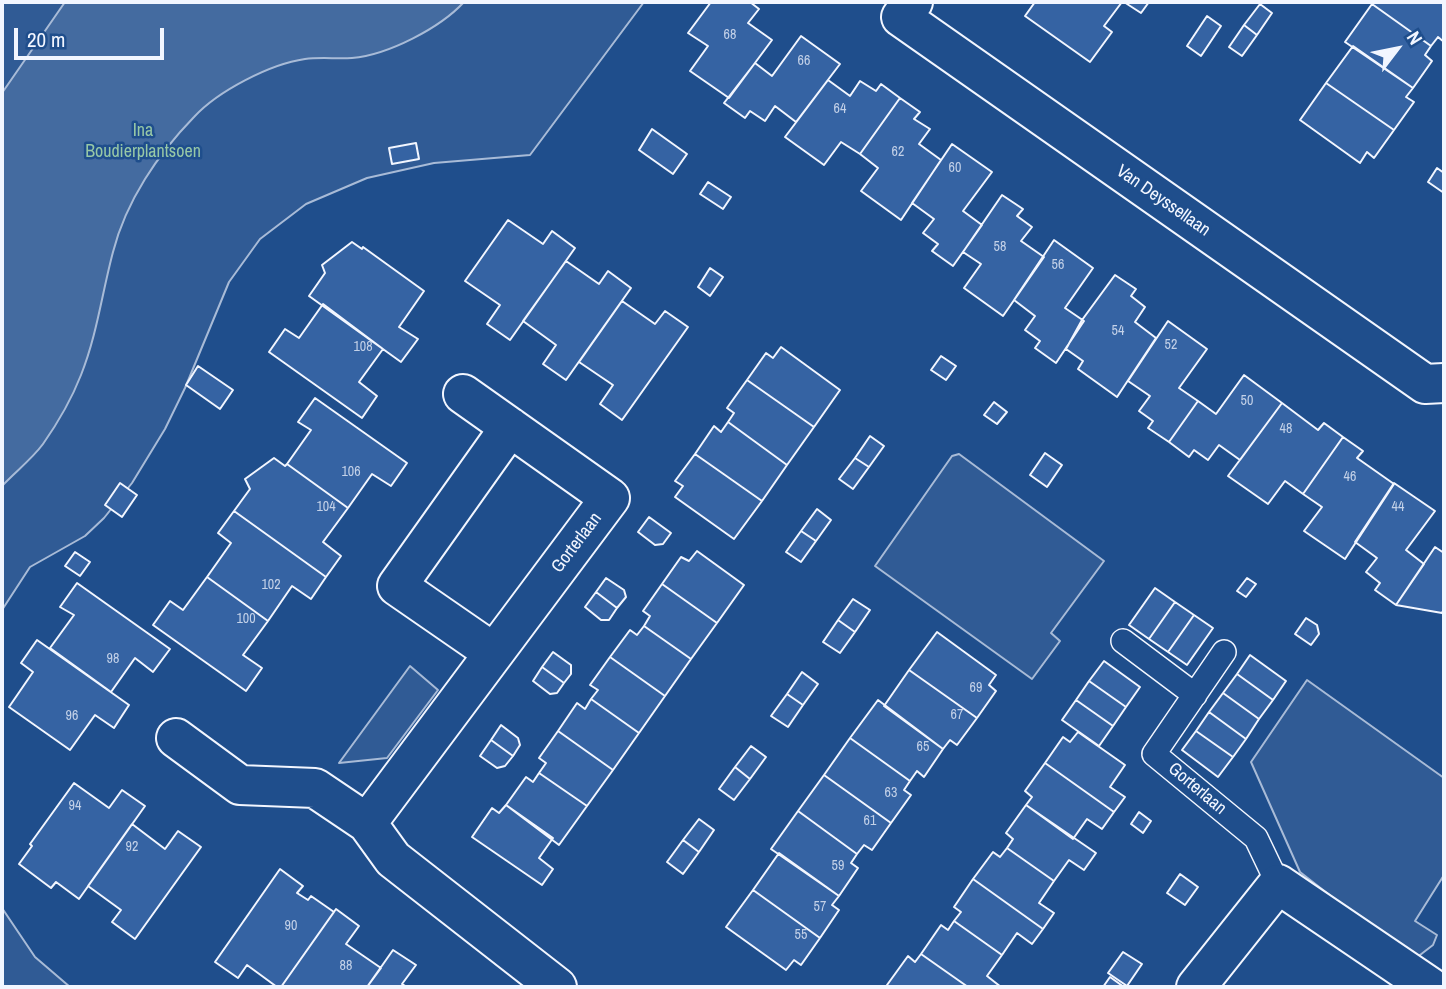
<!DOCTYPE html>
<style>
body{margin:0}
#map{position:relative;width:1446px;height:989px;overflow:hidden;background:#1f4e8c;font-family:"Archivo Narrow",sans-serif}
canvas{display:block}
.frame{position:absolute;inset:0;border:4px solid #f2f6ff;pointer-events:none}
.north{position:absolute;left:1362px;top:14px;width:70px;height:70px;-webkit-text-stroke:5px #1f4e8c;paint-order:stroke;rotate:58deg;font-size:19px;font-weight:700;line-height:28px;text-align:center;color:#f2f6ff}
.north::after{content:'';display:block;margin:auto;width:24px;height:32px;background:#f2f6ff;clip-path:polygon(50% 0,100% 100%,50% 72%,0 100%)}
.scale{position:absolute;left:14px;top:28px;width:150px;height:32px;box-sizing:border-box;border:4px solid #f2f6ff;border-top:0;padding-left:9px;font-size:21px;line-height:24px;white-space:nowrap;color:#f2f6ff;-webkit-text-stroke:5px #1f4e8c;paint-order:stroke}
</style>
<div id="map">
<canvas width="1446" height="989"></canvas>
<div class="frame"></div>
<div class="north">N</div>
<div class="scale">20 m</div>
</div>
<script>
const ctx = document.querySelector('canvas').getContext('2d');
ctx.lineJoin = 'round';
function fillPath(path, color) { ctx.fillStyle = color; ctx.fill(path, 'evenodd'); }
function strokePath(path, color, width, dash) { ctx.strokeStyle = color; ctx.lineWidth = width; ctx.lineCap = dash ? 'butt' : 'round'; ctx.setLineDash(dash || []); ctx.stroke(path); }
function label(font, color, halo, rows, align = 'center') {
  ctx.font = font + ' "Archivo Narrow",sans-serif'; ctx.lineWidth = 5; ctx.setLineDash([]); ctx.textBaseline = 'middle'; ctx.strokeStyle = halo; ctx.fillStyle = color; for (const [text, x, y, turn = 0] of rows) {
    ctx.save(); ctx.translate(x, y); ctx.rotate((+turn || 0) * Math.PI / 180); ctx.textAlign = isNaN(turn) ? turn : align; if (halo) ctx.strokeText(text, 0, 0); ctx.fillText(text, 0, 0); ctx.restore();
  }
}
const built = new Path2D(`
 M2,2h642l-114,153 -96,8 -67,15 -61,26 -46,35 -31,43 -44,106 -20,41 -33,54 -28,35 -19,18 -55,31 -28,43z
 M959,454l145,107 -53,72 9,8 -28,38 -157,-113 77,-110z
 M410,666l28,24 -51,68 -48,5z
 M1307,680l137,98v97l-29,46 22,14 -4,10 -13,10 -11,2 -109,-85 -49,-110z
 M2,908l33,49 35,30h-68z`);
fillPath(built, '#305b95');
strokePath(built, '#a8bbd7', 2);
const water = new Path2D(`
 M65,2h399c-24,26 -76,53 -112,56 -15,1 -32,-1 -47,1 -35,5 -87,32 -111,58 -36,37 -68,84 -81,135 -11,41 -16,83 -32,123 -9,23 -24,49 -38,69 -11,15 -28,28 -41,42v-393z`);
fillPath(water, '#446ba0');
strokePath(water, '#a8bbd7', 2);
const building = new Path2D(`
 M711,2h39l9,7 -11,14 24,17 -43,58 -39,-27 18,-25 -20,-13z
 M1035,2h87l-18,24 8,6 -22,30 -65,-46z
 M1124,2h25l-8,11z
 M1373,2h71v40l-6,-5 -7,9 -59,-42z
 M1260,4l12,9 -15,22 -13,-10z
 M1372,4l59,42 -6,9 7,6 -19,27 -68,-46z
 M1207,16l14,10 -20,30 -14,-10z
 M1244,25l13,10 -15,21 -13,-9z
 M801,36l39,28 -44,58 -21,-16 -10,15 -15,-10 -5,7 -21,-15 31,-40 17,13z
 M1353,46l60,42 -7,9 8,5 -20,28 -68,-47z
 M828,80l22,16 10,-15 16,10 5,-7 19,14 -40,56 -19,-12 -17,23 -39,-28z
 M1326,83l68,47 -20,28 -7,-6 -7,11 -60,-43z
 M900,98l20,14 -6,7 16,10 -11,15 22,16 -40,60 -40,-29 17,-23 -18,-14z
 M652,129l35,25 -14,20 -34,-24z
 M416,143l3,16 -27,5 -3,-16z
 M952,144l40,28 -29,39 19,14 -29,41 -21,-15 6,-7 -15,-11 11,-14 -22,-16z
 M1437,168l7,5v20l-16,-11z
 M708,182l23,15 -8,12 -23,-15z
 M1002,195l21,14 -6,7 15,11 -11,14 23,16 -41,59 -39,-28 17,-24 -18,-12z
 M508,220l35,24 9,-13 23,17 -65,92 -23,-16 13,-19 -35,-24z
 M1054,240l39,28 -28,40 19,13 -28,42 -21,-15 5,-7 -15,-11 10,-14 -21,-16z
 M352,242l10,7 1,-2 61,44 -25,36 19,12 -17,23 -92,-66 16,-23 -3,-8z
 M566,261l33,23 9,-13 23,17 -65,92 -23,-16 13,-19 -33,-24z
 M710,268l13,9 -13,19 -12,-9z
 M1115,275l21,14 -5,7 14,11 -10,15 21,16 -39,59 -39,-28 5,-8 -17,-12 16,-29z
 M622,301l33,23 10,-13 23,16 -66,93 -22,-16 13,-19 -34,-23z
 M323,304l60,45 -24,33 18,14 -15,22 -93,-66 16,-23 14,9z
 M1168,321l39,28 -28,39 19,13 -29,41 -21,-14 5,-7 -14,-10 11,-15 -22,-15z
 M781,347l59,43 -26,37 -67,-47 19,-27 7,5z
 M941,356l15,10 -10,14 -15,-10z
 M198,366l35,24 -13,19 -34,-24z
 M1244,375l38,28 -42,57 -21,-15 -11,15 -14,-10 -5,7 -20,-15 29,-41 18,13z
 M747,380l67,47 -27,38 -59,-43 6,-9 -7,-5z
 M315,398l92,65 -16,23 -19,-12 -24,34 -61,-44 24,-34 -13,-8z
 M994,402l13,10 -10,12 -13,-9z
 M1282,403l36,27 6,-7 19,14 -40,57 -18,-13 -17,23 -40,-28z
 M728,422l59,43 -25,36 -67,-47 19,-28 7,6z
 M870,436l14,10 -15,21 -14,-9z
 M1343,437l20,14 -6,7 37,26 -49,75 -41,-28 18,-24 -19,-13z
 M1045,453l17,12 -15,22 -17,-12z
 M695,454l67,47 -28,38 -59,-42 8,-11 -8,-5z
 M274,458l11,8 2,-2 61,44 -25,34 18,14 -15,21 -92,-66 16,-22 -5,-10z
 M855,458l14,9 -16,22 -14,-10z
 M120,483l17,12 -15,22 -17,-12z
 M1394,483l41,28 -29,39 18,14 -28,41 -21,-15 5,-7 -14,-11 11,-14 -22,-16z
 M817,509l14,11 -15,21 -15,-10z
 M234,511l92,66 -15,22 -19,-13 -24,35 -61,-44 24,-34 -13,-10z
 M649,517l22,16 -8,11 -8,1 -17,-13z
 M801,531l15,10 -15,21 -15,-10z
 M1435,547l9,6v56l-2,4 -46,-8z
 M697,551l47,34 -27,38 -55,-39 19,-27 8,4z
 M75,552l15,10 -10,14 -15,-10z
 M207,577l61,44 -25,34 19,13 -16,23 -93,-66 17,-24 13,9z
 M606,578l18,12 2,7 -9,11 -21,-16z
 M1247,578l9,6 -10,13 -9,-6z
 M77,583l93,66 -17,23 -18,-14 -24,34 -61,-44 24,-33 -14,-8z
 M662,584l55,39 -26,36 -47,-33 6,-10 -7,-5z
 M1155,588l20,14 -26,37 -20,-14z
 M596,592l21,16 -8,12h-8l-16,-13z
 M853,599l17,11 -15,22 -17,-12z
 M1175,602l19,13 -26,37 -19,-13z
 M1194,615l19,13 -26,37 -19,-13z
 M1306,618l11,7 2,9 -8,11 -16,-11z
 M838,620l17,12 -15,21 -17,-11z
 M644,626l47,33 -26,37 -55,-39 20,-27 7,5z
 M937,632l59,43 -7,10 7,6 -19,27 -68,-48z
 M37,640l92,65 -15,23 -19,-13 -25,35 -61,-43 24,-35 -12,-9z
 M553,652l18,13v9l-7,9 -22,-16z
 M1250,655l36,26 -13,19 -36,-26z
 M610,657l55,39 -26,37 -48,-34 7,-9 -8,-5z
 M1104,661l36,26 -14,20 -37,-26z
 M542,667l22,16 -7,10 -7,1 -17,-13z
 M909,670l68,48 -20,27 -7,-5 -7,9 -59,-43z
 M802,672l16,12 -15,21 -16,-11z
 M1237,674l36,26 -14,19 -36,-26z
 M1089,681l37,26 -13,19 -37,-26z
 M1223,693l36,26 -13,20 -37,-27z
 M787,694l16,11 -15,22 -17,-11z
 M591,699l48,34 -26,37 -55,-39 19,-28 8,6z
 M878,700l65,49 -19,28 -7,-6 -7,10 -60,-43z
 M1076,700l37,26 -14,20 -37,-26z
 M1209,712l37,27 -13,18 -37,-26z
 M501,725l17,13 2,7 -7,11 -22,-16z
 M558,731l55,39 -26,36 -48,-33 7,-10 -7,-5z
 M1196,731l37,26 -15,20 -36,-27z
 M1078,732l47,33 -15,22 15,10 -11,15 -69,-49 18,-26 7,5z
 M850,738l60,43 -6,9 7,5 -20,28 -67,-48z
 M491,740l22,16 -8,10 -8,2 -17,-12z
 M751,746l15,11 -16,22 -15,-12z
 M1045,763l69,49 -12,17 -15,-10 -14,20 -47,-34 6,-8 -7,-6z
 M735,767l15,12 -16,21 -15,-11z
 M539,773l48,33 -28,39 -53,-40 20,-28 7,5z
 M824,775l67,48 -19,27 -8,-5 -7,9 -59,-43z
 M74,783l35,25 13,-18 23,16 -66,93 -23,-17 -5,6 -32,-24 13,-18 -2,-2z
 M506,805l47,33 -14,20 14,11 -11,16 -70,-48 20,-29 7,5z
 M1026,805l70,48 -12,17 -15,-10 -15,21 -47,-33 6,-9 -7,-6z
 M798,811l59,43 -6,9 7,5 -19,28 -68,-47z
 M1139,812l12,9 -8,12 -12,-9z
 M699,819l15,11 -15,22 -16,-12z
 M132,824l33,25 13,-18 23,16 -66,92 -23,-17 9,-12 -33,-24z
 M683,840l16,12 -16,22 -16,-12z
 M1007,848l47,33 -15,22 15,10 -11,16 -70,-50 20,-27 7,5z
 M779,853l60,43 -7,9 7,5 -19,28 -67,-48z
 M280,869l23,17 -6,7 11,7 3,-4 23,16 -53,75h-4l-30,-22 -9,13 -23,-16z
 M1180,874l18,13 -13,18 -18,-12z
 M973,879l70,50 -11,15 -15,-11 -15,22 -48,-34 7,-9 -7,-5z
 M753,890l67,48 -19,27 -7,-5 -8,10 -60,-43z
 M336,909l23,17 -13,18 35,24 -14,19h-86z
 M954,921l48,34 -15,21 14,11h-33l-47,-33 20,-29 7,5z
 M393,950l23,15 -14,19 5,3h-40z
 M1123,952l19,12 -15,22 -19,-13z
 M921,954l47,33h-78l-3,-2 21,-29 7,6z
 M1110,977l14,10h-21z`);
fillPath(building, '#3563a3');
strokePath(building, '#f2f6ff', 2);
const lane = new Path2D(`
 M1123,641l72,54
 M1224,652l-70,102 102,84 22,46`);
const street = new Path2D(`
 M913,2l-12,15 524,367 19,-1
 M494,653l-97,-67 113,-159
 M176,738l64,47 75,3 52,35 26,36 164,128
 M367,823l243,-325 -147,-104
 M1196,987l82,-103 152,103`);
strokePath(lane, '#f2f6ff', 26);
strokePath(street, '#f2f6ff', 42);
strokePath(lane, '#1f4e8c', 23);
strokePath(street, '#1f4e8c', 38);
label('14px', '#c3d1e8', null, [
 ["68",730,35],
 ["66",804,61],
 ["64",840,109],
 ["62",898,152],
 ["60",955,168],
 ["58",1000,247],
 ["56",1058,265],
 ["54",1118,331],
 ["52",1171,345],
 ["108",363,347],
 ["50",1247,401],
 ["48",1286,429],
 ["106",351,472],
 ["46",1350,477],
 ["104",326,507],
 ["44",1398,507],
 ["102",271,585],
 ["100",246,619],
 ["98",113,659],
 ["69",976,688],
 ["67",957,715],
 ["96",72,716],
 ["65",923,747],
 ["63",891,793],
 ["94",75,806],
 ["61",870,821],
 ["92",132,847],
 ["59",838,866],
 ["57",820,907],
 ["90",291,926],
 ["55",801,935],
 ["88",346,966]
]);
label('18px', '#97c8a6', '#1f4e8c', [
 ["Ina",143,131],
 ["Boudierplantsoen",143,152]
]);
label('18px', '#f2f6ff', '#1f4e8c', [
 ["Van Deyssellaan",1163,201,35],
 ["Gorterlaan",577,543,-53],
 ["Gorterlaan",1197,789,40]
]);
</script>
